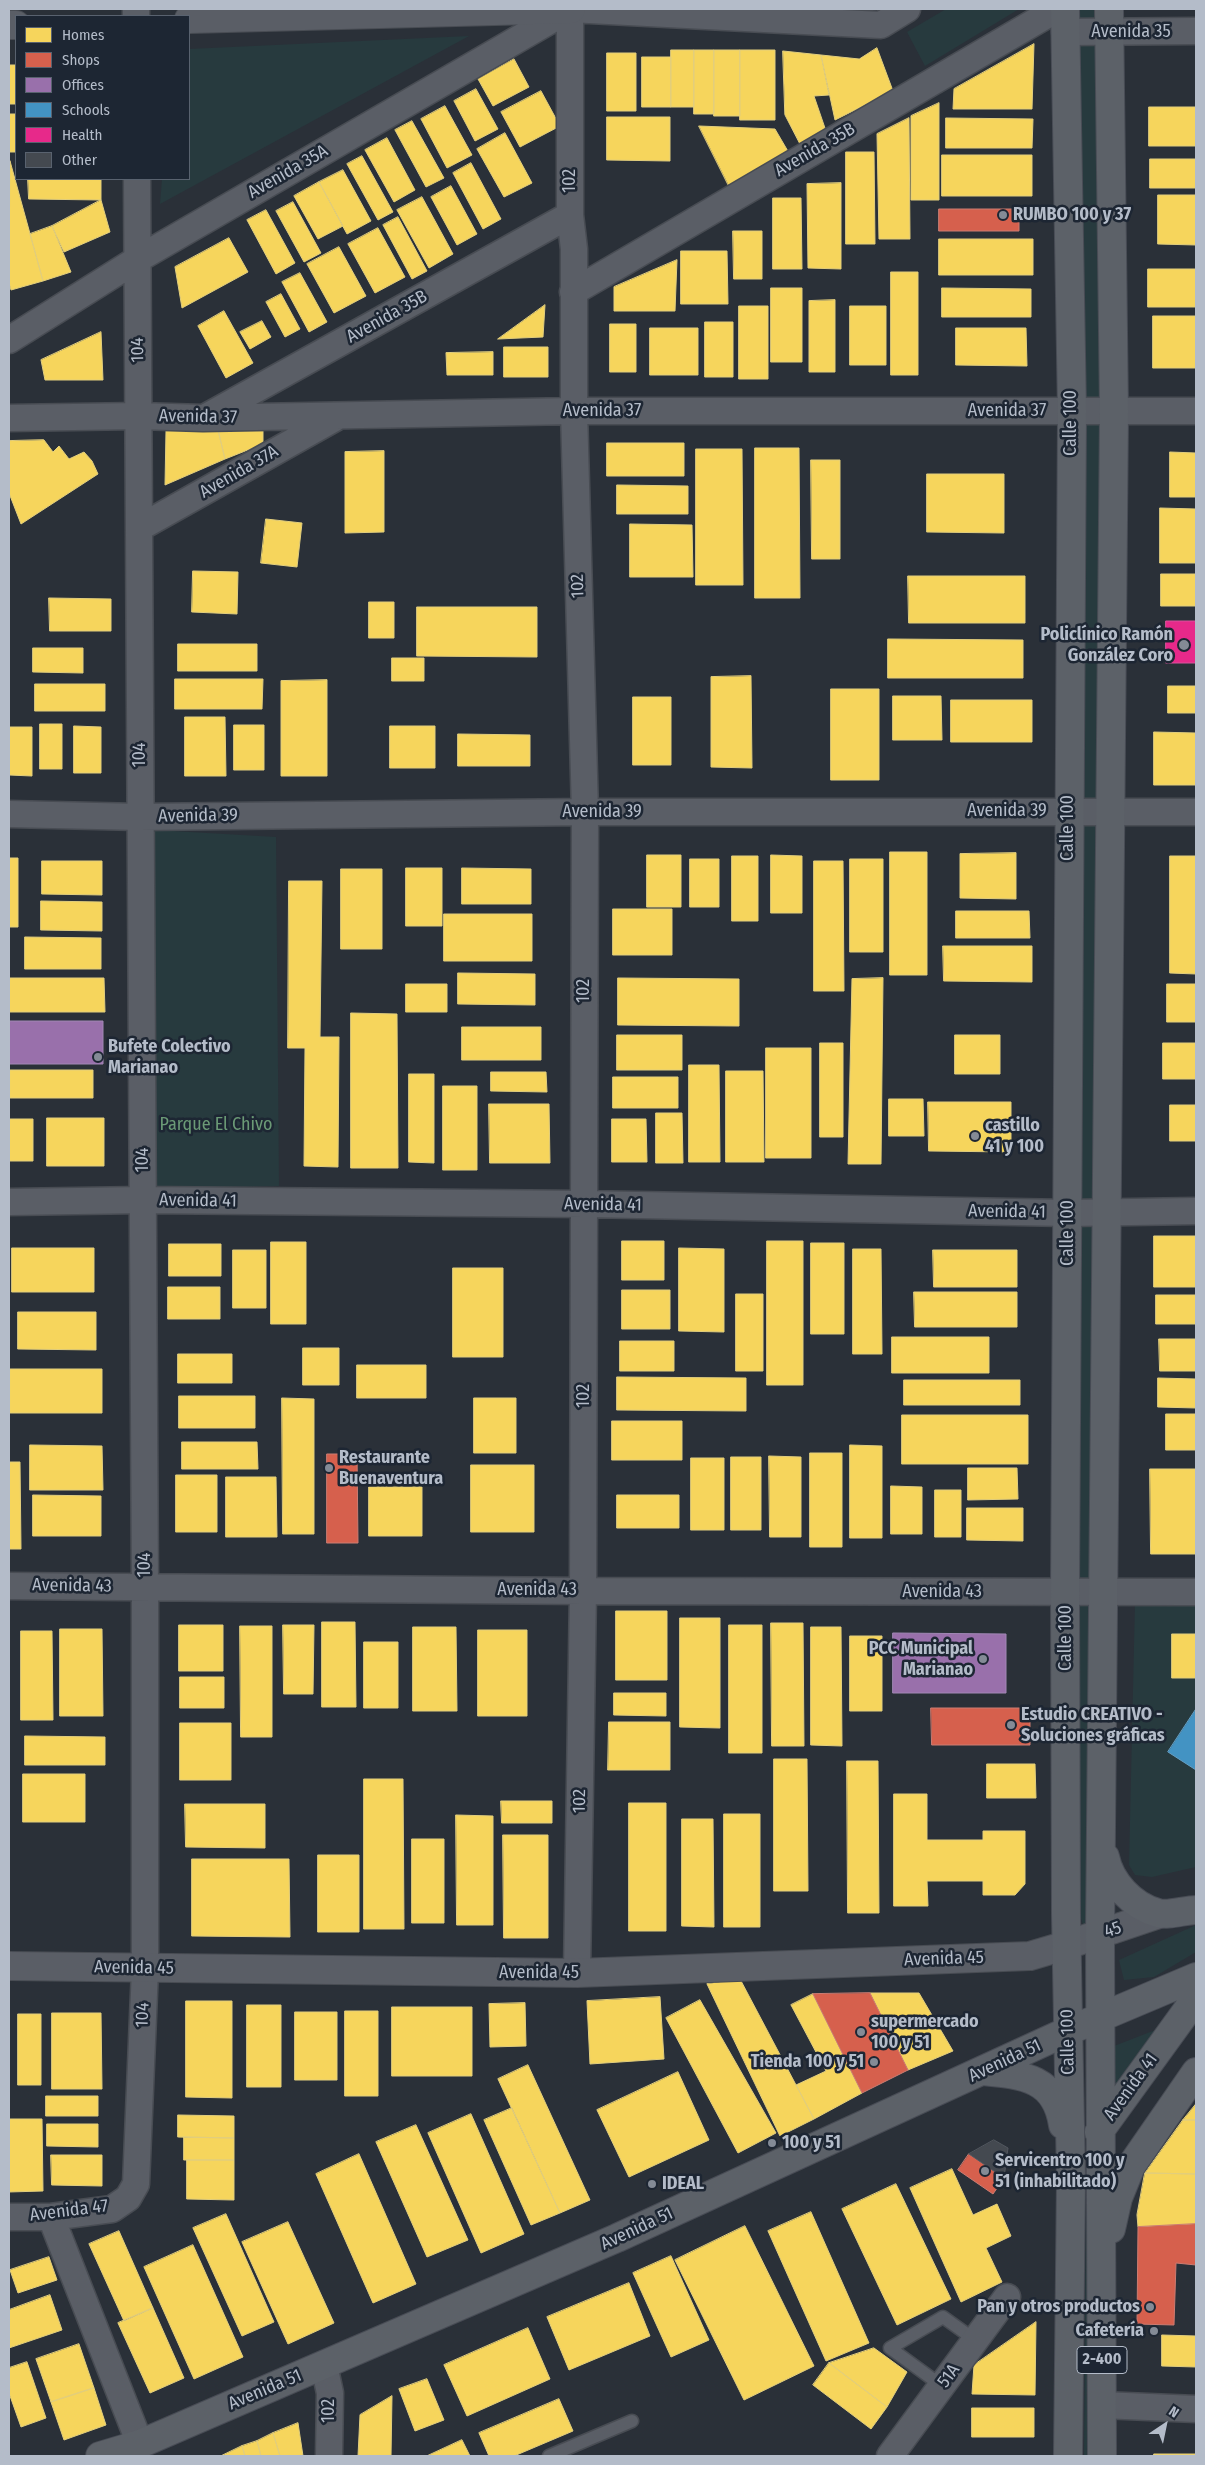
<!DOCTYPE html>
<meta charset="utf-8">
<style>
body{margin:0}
#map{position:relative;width:1205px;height:2465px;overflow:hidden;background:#2a3038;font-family:"Fira Sans Condensed",sans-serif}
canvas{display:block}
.frame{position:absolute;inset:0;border:10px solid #b4bcc9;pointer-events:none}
.legend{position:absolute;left:15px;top:15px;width:175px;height:165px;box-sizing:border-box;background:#1d2633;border:1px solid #59626f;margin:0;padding:6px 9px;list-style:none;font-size:15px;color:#b4bcc9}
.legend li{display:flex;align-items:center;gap:10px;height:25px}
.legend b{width:25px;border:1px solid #59626f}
.north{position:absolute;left:1140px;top:2400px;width:50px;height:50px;-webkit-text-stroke:4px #1d2633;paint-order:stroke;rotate:34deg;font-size:14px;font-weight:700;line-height:20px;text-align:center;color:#b4bcc9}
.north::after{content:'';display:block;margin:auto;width:18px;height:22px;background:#b4bcc9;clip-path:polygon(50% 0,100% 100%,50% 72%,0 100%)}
</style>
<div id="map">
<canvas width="1205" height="2465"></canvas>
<div class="frame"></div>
<ul class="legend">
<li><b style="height:14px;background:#f6d55c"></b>Homes</li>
<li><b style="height:14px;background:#d6604d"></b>Shops</li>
<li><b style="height:14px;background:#9970ab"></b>Offices</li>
<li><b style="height:14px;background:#4393c3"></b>Schools</li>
<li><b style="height:14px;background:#e7298a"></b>Health</li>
<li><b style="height:14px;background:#444950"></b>Other</li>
</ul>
<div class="north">N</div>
</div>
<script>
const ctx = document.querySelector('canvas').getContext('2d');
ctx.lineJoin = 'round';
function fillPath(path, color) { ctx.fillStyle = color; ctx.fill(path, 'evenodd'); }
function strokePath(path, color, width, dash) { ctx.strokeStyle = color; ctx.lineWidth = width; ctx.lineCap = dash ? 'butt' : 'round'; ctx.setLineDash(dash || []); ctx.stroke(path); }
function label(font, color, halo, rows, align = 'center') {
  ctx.font = font + ' "Fira Sans Condensed",sans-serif'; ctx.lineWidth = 5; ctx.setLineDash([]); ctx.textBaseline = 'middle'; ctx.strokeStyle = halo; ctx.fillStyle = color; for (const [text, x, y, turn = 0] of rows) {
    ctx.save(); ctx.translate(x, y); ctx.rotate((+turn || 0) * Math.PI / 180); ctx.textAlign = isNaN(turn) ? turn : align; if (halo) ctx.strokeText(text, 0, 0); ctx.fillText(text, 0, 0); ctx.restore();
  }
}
fillPath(new Path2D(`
 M946,9h73l-94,57 -18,-34z
 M1079,9h17c11,632 -8,1265 -8,1898l-3,18h-2l-5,-16 8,-1498z
 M469,36l-309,168 2,-25h27v-130z
 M155,830l121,7 3,349 -124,2z
 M1135,1602l61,2v263l-44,10 -17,-2 -6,-10z
 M1196,1925v27l-42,25 -30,3 -5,-20z
 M1158,2029l-49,65v-46z
 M1089,2180l-2,276h-3l2,-272z`), '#273a3e');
const homes = new Path2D(`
 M1034,44l-2,65h-79l1,-20z
 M877,48l16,43 -58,29 -14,-65 38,4z
 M671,50h23v57h-23z
 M694,50h20v64h-20z
 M714,50h26v66h-26z
 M740,50h35v70h-35z
 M783,51l38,4 8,40 -15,1 13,38 -25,14 -17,-33z
 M607,53h29v58h-29z
 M642,57h29v50h-29z
 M514,59l15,28 -36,19 -15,-27z
 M9,65h7v39h-7z
 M476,89l22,40 -23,12 -21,-40z
 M541,91l19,35 -40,21 -19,-35z
 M939,103v97h-28v-84z
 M445,106l27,49 -25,13 -26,-49z
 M1149,107h47v39h-47z
 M9,114h7v38h-7z
 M607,117h63v44l-63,-1z
 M909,118l1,121h-31l-2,-105z
 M946,118l87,1 -1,29h-86z
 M412,121l32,57 -18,9 -31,-57z
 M699,126l76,3 14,24 -60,33z
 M505,133l27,50 -28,14 -27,-48z
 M387,138l28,52 -21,12 -29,-52z
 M846,152h28l1,92h-29z
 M942,155h90v41h-90z
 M362,156l31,56 -15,8 -31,-56z
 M1150,159h46v29h-46z
 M10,161l33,120 -32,9 -2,-8z
 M471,163l30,56 -18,10 -30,-56z
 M343,170l28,51 -24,13 -28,-52z
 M28,179h73v21l-72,-1z
 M319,182l24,44 -25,13 -24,-43z
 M841,183v86l-33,-1 -1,-84z
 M451,186l26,48 -20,11 -26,-48z
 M1158,195h38v50l-38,-1z
 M422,197l31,57 -24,14 -32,-58z
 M773,198h28l1,71h-29z
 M101,200l9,32 -46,20 -12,-26z
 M293,202l28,51 -17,9 -28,-51z
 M266,210l29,53 -19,11 -29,-54z
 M398,217l29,54 -15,8 -29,-54z
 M52,226l19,46 -28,9 -13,-47z
 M378,228l27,49 -30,16 -27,-49z
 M733,231h29v48h-28z
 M229,238l19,34 -66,36 -7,-41z
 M939,239h94v36h-94z
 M339,247l27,49 -32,17 -27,-49z
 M681,251h46l1,53h-47z
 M677,260l-2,51h-61v-24z
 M1148,269h48v38h-48z
 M891,272h27v103h-27z
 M300,273l27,49 -18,10 -27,-50z
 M771,288h31v74h-31z
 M942,288l89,1v28h-89z
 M281,294l19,35 -15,8 -19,-35z
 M835,300v72h-26v-71z
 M545,305l-2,32 -45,2z
 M739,306h29v73h-29z
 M850,306h36v59h-36z
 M224,311l29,52 -27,15 -28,-52z
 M1153,316h43v52h-43z
 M262,321l9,16 -21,12 -10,-17z
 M705,322h28v55h-28z
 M610,324h26v48h-26z
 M650,328h48v47h-48z
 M956,328h70l1,38 -71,-1z
 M101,332l2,48h-58l-4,-20z
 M504,347h44v30h-44z
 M493,352v23h-46l-1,-22z
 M263,429v15l-38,15 -7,-29z
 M218,430l7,29 -60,26 1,-54z
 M44,440l9,12 6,-6 10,13 15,-7 8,9 6,13 -77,50 -12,-31v-52z
 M607,443h77v33h-77z
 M755,448h44l1,150h-45z
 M696,449h46l1,136h-47z
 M384,451v81l-39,1v-81z
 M1170,452l26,1v44h-26z
 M811,460h29v99h-28z
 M927,474h77v59l-77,-1z
 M617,485l71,1v28h-71z
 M1160,508l36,1v54h-36z
 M266,519l36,4 -5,44 -36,-4z
 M630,524l62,1 1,52h-63z
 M193,571l45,1 -1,42 -45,-2z
 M1161,574h35v32h-35z
 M908,576h117v47h-116z
 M49,598l62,1v32h-61z
 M369,602h25v36h-25z
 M417,607h120v50l-120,-1z
 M888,639l135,1v38h-135z
 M178,644h79v27h-79z
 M33,648h50v25l-50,-1z
 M392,658h32v23h-32z
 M751,676l1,92 -41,-1v-90z
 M175,679h88l-1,30h-87z
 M327,680v96h-46v-95z
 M35,684h70v27h-70z
 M1168,686h28v27h-28z
 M831,689h48v91h-48z
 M893,696h48l1,44h-49z
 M633,697h38v68h-38z
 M951,700h81v42h-81z
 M185,717h40l1,59h-41z
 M40,724h22v45h-22z
 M234,725h30v45h-30z
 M74,726l27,1v46h-27z
 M390,726h45v42h-45z
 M9,727h23v49l-23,-1z
 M1154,732l42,1v52h-42z
 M458,734l72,1v31h-72z
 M890,852h37v123h-37z
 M1016,853v46l-56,-1v-44z
 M647,855h34v52h-34z
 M771,855l31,1v57h-31z
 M732,856h26v65h-26z
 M1170,856h26v118l-26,-1z
 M9,858h9v69h-9z
 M690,859h29v48h-29z
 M850,859h33v93h-33z
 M42,861h60v34l-60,-1z
 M814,861h29l1,130h-30z
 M406,868h36v58h-36z
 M462,868l69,1v35h-69z
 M341,869h41v80h-41z
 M289,881h33l-2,156h19l-1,130 -34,-1 1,-118h-17z
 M41,901l61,1v29l-61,-1z
 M613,909h59v46h-59z
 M956,911h73l1,27h-74z
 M444,914h88v47h-88z
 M25,937l76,1v31h-76z
 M943,946h89v36l-88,-1z
 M458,973l77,1v31l-77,-1z
 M9,978h95l1,34h-96z
 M618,978l121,1v47l-121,-1z
 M883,978l-2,186h-33l4,-185z
 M406,984h41v28h-41z
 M1167,984h29v38h-29z
 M351,1013l46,1 1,154h-47z
 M462,1027h79v33h-79z
 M617,1035h65v35h-65z
 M955,1035h45v39h-45z
 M820,1043h23v94h-23z
 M1163,1043h33v36h-33z
 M766,1048h45v110h-45z
 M689,1065h30l1,97h-31z
 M10,1070h83v28h-83z
 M726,1071h37l1,91h-38z
 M491,1072h55l1,20 -56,-1z
 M409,1074h25v89l-25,-1z
 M613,1077h65v31h-65z
 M443,1086h34v84h-34z
 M889,1099h34l1,37h-35z
 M928,1102h83v50l-82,-1z
 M489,1104h60l1,59h-60z
 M1170,1105h26v36h-26z
 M656,1113h26l1,50h-27z
 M47,1118h57v48h-57z
 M9,1119h24v42h-24z
 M612,1119h34l1,43h-35z
 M1154,1236h42v51h-42z
 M622,1241h42v39h-42z
 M767,1241h36v144h-36z
 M271,1242h35v82h-35z
 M811,1243h33v91h-33z
 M169,1244h52v32h-52z
 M12,1248h82v44h-82z
 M679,1248l45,1v83l-45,-1z
 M853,1249h28l1,105h-29z
 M233,1250h33v58h-33z
 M933,1250h84v37h-83z
 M453,1268h50v89h-50z
 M168,1287h52v32h-52z
 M622,1290h48v39h-48z
 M914,1292h103v35h-102z
 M736,1294h27v77h-27z
 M1156,1295h40v29h-40z
 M18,1312h78v38l-78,-1z
 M892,1337h97v36h-97z
 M1159,1339h37v32h-36z
 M620,1341h54v30h-54z
 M303,1348h36v37h-36z
 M178,1354h54v29h-54z
 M357,1365h69v33h-69z
 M10,1369h92v44h-92z
 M617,1377l129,1v33l-129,-1z
 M1158,1378l38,1v29l-38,-1z
 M904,1380h116v25h-116z
 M179,1396h76v32h-76z
 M282,1398l32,1v135h-31z
 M474,1398h42v55h-42z
 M1166,1414h30v36h-30z
 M902,1415h126v49h-126z
 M612,1421h70v39h-70z
 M182,1442h75l1,27h-76z
 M30,1445l72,1 1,44h-73z
 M850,1445l32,1v92h-32z
 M810,1453h32v94h-32z
 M769,1456l32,1v80h-31z
 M731,1457h30v73h-30z
 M691,1458h33v72h-33z
 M9,1462h11l1,87h-12z
 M471,1465h63v67h-63z
 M968,1468h49l1,31 -50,1z
 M1150,1469h46v85h-45z
 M176,1475h41v57h-41z
 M226,1477h50l1,60h-51z
 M891,1486l31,1v47h-31z
 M369,1487h53v49h-53z
 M935,1490h26v47h-26z
 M33,1495l68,1v40h-68z
 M617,1495h62v33h-62z
 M967,1508h56v33l-56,-1z
 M616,1611h51v69h-51z
 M680,1618h40v110l-40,-1z
 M322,1622h33l1,85h-34z
 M771,1623h32l1,123h-32z
 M179,1625h44v46h-44z
 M283,1625h31l-1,69h-29z
 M729,1625h33v128h-33z
 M240,1626h32v111h-31z
 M413,1627h43l1,84h-44z
 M811,1627h30l1,119 -31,-1z
 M60,1629h42l1,87h-43z
 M478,1630h49v86h-49z
 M21,1631h31l1,89h-32z
 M1172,1634h24v44h-24z
 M850,1636h32v75h-32z
 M364,1642h34v66h-34z
 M180,1677h44v31h-44z
 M614,1693h52v23l-52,-1z
 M609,1722h61v48h-62z
 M180,1723h51v57h-51z
 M25,1736l80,1v28h-80z
 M774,1759h33l1,132h-34z
 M847,1761h31l1,152h-31z
 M987,1764h48l1,34h-49z
 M23,1774h62v48h-62z
 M364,1779h39l1,150h-40z
 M894,1794h33v46h56v-9h42v53l-10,11h-32v-14h-56l1,25h-34z
 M501,1801h51v22h-50z
 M629,1803h37v128h-37z
 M185,1804h80v44l-79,-1z
 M724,1814h36v113h-36z
 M456,1815l37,1v109h-36z
 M682,1819h31l1,108 -32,-1z
 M503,1835h45v103h-44z
 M412,1839h32v84h-32z
 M318,1855h41v77h-41z
 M192,1859h97l1,78 -98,-1z
 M740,1979l74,140 -34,17 -73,-152z
 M870,1993h49l34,58 -45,19z
 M813,1994l49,99 -48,26 -18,-34 30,-14 -35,-66z
 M660,1997l4,62 -74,5 -3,-63z
 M700,2000l76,133 -38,20 -72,-135z
 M186,2001h46v97l-46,-1z
 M525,2003l1,43 -36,1 -1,-43z
 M247,2005h34v82h-34z
 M392,2007h80v69h-80z
 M345,2011h33v85h-33z
 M295,2012h42v68h-42z
 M52,2013h49l1,76h-50z
 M18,2014h23v71h-23z
 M528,2065l62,135 -30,13 -62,-134z
 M678,2072l31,68 -80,37 -32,-67z
 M46,2096h52v20h-52z
 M1196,2104v16h-13z
 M512,2108l48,105 -29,12 -47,-105z
 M471,2114l53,120 -43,19 -53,-120z
 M178,2115l56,1v22l-56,-1z
 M9,2119h33l1,72 -34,1z
 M1183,2120h13v54l-51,-1z
 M47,2124h51v23l-51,-1z
 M416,2125l52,115 -41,17 -51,-115z
 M184,2137l50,1v22h-50z
 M359,2154l57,130 -43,19 -57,-129z
 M51,2155h51v31l-50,-1z
 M187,2160h47v40l-47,-1z
 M952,2169l21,46 24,-11 14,32 -25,12 16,34 -41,20 -51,-114z
 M1145,2173l51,1v50l-58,3 -1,-12z
 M896,2184l55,115 -54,26 -55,-116z
 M811,2212l58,131 -43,18 -58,-130z
 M226,2214l48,108 -32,14 -49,-108z
 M288,2222l46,101 -46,21 -46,-102z
 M745,2226l69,140 -70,34 -69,-140z
 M119,2231l34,77 -29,13 -35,-77z
 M193,2245l50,112 -49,22 -50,-112z
 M671,2256l38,84 -38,17 -38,-84z
 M49,2257l8,23 -39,13 -8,-23z
 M629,2283l21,53 -81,34 -22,-53z
 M50,2295l12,35 -53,18v-38z
 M153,2308l31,70 -34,15 -32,-70z
 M1036,2322l-1,73 -63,-1 2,-29z
 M528,2328l22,51 -83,37 -23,-51z
 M1162,2335l34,1v31l-34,-1z
 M79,2344l15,44 -43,14 -15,-43z
 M874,2348l33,24 -20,35 -58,-44z
 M27,2362l19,56 -25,9 -12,-34v-25z
 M829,2363l58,44 -16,22 -58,-44z
 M427,2379l17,41 -29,11 -16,-42z
 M94,2388l12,37 -42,15 -13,-38z
 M392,2396l-1,60h-33l2,-41z
 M559,2399l14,32 -59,25h-25l-10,-23z
 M972,2408h62v29h-62z
 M298,2423l5,33h-23l-7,-23z
 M273,2433l7,23h-19l-4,-15z
 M462,2440l8,16h-43z
 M257,2441l4,15h-16l-3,-10z
 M242,2446l3,10h-24z
 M1154,2454h42v2h-42z`);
fillPath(homes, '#f6d55c');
strokePath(homes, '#e2ce7d', 1);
const shops = new Path2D(`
 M939,209h80v22h-80z
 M327,1454h30l1,89h-31z
 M931,1708h99v37h-98z
 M870,1993l38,77 -46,23 -49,-99z
 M969,2154l35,24 -11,16 -35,-24z
 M1196,2224v41l-20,-2 -2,62 -37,-1 1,-97z`);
fillPath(shops, '#d6604d');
strokePath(shops, '#cc7c72', 1);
const offices = new Path2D(`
 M9,1021h94v43h-94z
 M893,1633l113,1v59h-113z`);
fillPath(offices, '#9970ab');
strokePath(offices, '#a187b4', 1);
const schools = new Path2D(`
 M1196,1709v61l-28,-18z`);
fillPath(schools, '#4393c3');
strokePath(schools, '#659fc5', 1);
const health = new Path2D(`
 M1166,621h30v42h-30z`);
fillPath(health, '#e7298a');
strokePath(health, '#d8559d', 1);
const building = new Path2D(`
 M994,2140l14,8 -4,30 -35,-24z`);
fillPath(building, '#444950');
strokePath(building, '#52575f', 1);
const service = new Path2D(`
 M942,2386l-52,-38 53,-31 32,23
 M549,2456l83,-35`);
const minor = new Path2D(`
 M570,9v206l4,34v162l11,401 -2,779 -6,382
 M136,16v-7
 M1065,32l131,-1
 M573,292l484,-283
 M9,340l129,-81 432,-250 311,16 26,-16
 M206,417l364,-202
 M9,418l130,-2 64,2 371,-7h622
 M139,528l196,-110
 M9,814l131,3 445,-5h611
 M9,1202l134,-2 441,4 484,9 128,-2
 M9,1586l574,5 613,1
 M9,2217h42l61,-8 16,-11 8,-14 9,-215v-382l-8,-1408
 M51,2217l89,227
 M324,2365l6,28 -1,63
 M1102,2405l94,4
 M890,2456l117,-159`);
const tertiary = new Path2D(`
 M189,19l382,-10
 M9,25h7
 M9,1966l568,7 453,-17 37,-11 92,-31`);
const primary = new Path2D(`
 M1065,9l7,402 -7,1181 1,322 5,265 -3,277
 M1105,1857c5,25 27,49 53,56 10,3 27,-3 38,-3
 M983,2071c41,4 73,7 80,54
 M1099,2132l97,-134
 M1111,2229l7,-31 13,-32 65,-94
 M100,2456l40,-12 477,-206 451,-207 128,-54
 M1102,2456l-2,-521 14,-1523 -5,-403`);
strokePath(service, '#484c53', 15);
strokePath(minor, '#484c53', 29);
strokePath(tertiary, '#484c53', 30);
strokePath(primary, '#484c55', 30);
strokePath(service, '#5a5e66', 12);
strokePath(minor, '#5a5e66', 26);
strokePath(tertiary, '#5a5e66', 28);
strokePath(primary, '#5c6168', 28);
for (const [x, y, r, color] of [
 [1003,215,5,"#848b96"],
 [1184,645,6,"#848b96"],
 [98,1057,5,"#848b96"],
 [975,1136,5,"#848b96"],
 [329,1468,5,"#848b96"],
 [983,1659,5,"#848b96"],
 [1011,1725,5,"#848b96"],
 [861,2032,5,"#848b96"],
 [874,2062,5,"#848b96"],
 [772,2143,5,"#848b96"],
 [985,2171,5,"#848b96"],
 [652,2184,5,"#848b96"],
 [1150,2307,5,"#848b96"],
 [1154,2331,5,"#848b96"]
]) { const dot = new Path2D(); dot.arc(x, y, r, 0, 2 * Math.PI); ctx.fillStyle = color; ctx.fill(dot); strokePath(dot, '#1d2633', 2); }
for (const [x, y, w] of [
 [1102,2360,50]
]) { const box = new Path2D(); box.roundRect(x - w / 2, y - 13.5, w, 27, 4); ctx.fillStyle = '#1d2633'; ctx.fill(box); strokePath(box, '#b4bcc9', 1); }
label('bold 16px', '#b4bcc9', null, [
 ["2-400",1102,2360]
]);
label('18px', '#b4bcc9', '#1d2633', [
 ["Avenida 35",1131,32],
 ["Avenida 35B",815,150,-30],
 ["Avenida 35A",288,172,-30],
 ["102",570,181,-90],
 ["Avenida 35B",387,317,-29],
 ["104",138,350,-91],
 ["Avenida 37",602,411],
 ["Avenida 37",1007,411],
 ["Avenida 37",198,417,1],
 ["Calle 100",1071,423,-90],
 ["Avenida 37A",239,472,-30],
 ["102",578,586,-92],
 ["104",140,755,-90],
 ["Avenida 39",1007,811],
 ["Avenida 39",602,812],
 ["Avenida 39",198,816,-1],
 ["Calle 100",1068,828,-90],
 ["102",584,991,-90],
 ["104",143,1160,-90],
 ["Avenida 41",198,1201,1],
 ["Avenida 41",603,1205,1],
 ["Avenida 41",1007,1212,1],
 ["Calle 100",1068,1233,-90],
 ["102",584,1396,-90],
 ["104",145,1565,-90],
 ["Avenida 43",72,1586,1],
 ["Avenida 43",537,1590],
 ["Avenida 43",942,1592],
 ["Calle 100",1066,1638,-90],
 ["102",580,1801,-89],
 ["45",1113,1930,-20],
 ["Avenida 45",944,1959,-2],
 ["Avenida 45",134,1968,1],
 ["Avenida 45",539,1973],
 ["104",143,2015,-88],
 ["Calle 100",1068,2042,-91],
 ["Avenida 51",1005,2061,-25],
 ["Avenida 41",1131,2087,-54],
 ["Avenida 47",69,2211,-7],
 ["Avenida 51",637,2229,-25],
 ["51A",949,2376,-54],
 ["Avenida 51",265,2390,-23],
 ["102",329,2411,-90]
]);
label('bold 18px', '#b4bcc9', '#1d2633', [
 ["RUMBO 100 y 37",1013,215],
 ["Policlínico Ramón",1173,635,"right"],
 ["González Coro",1173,656,"right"],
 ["Bufete Colectivo",108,1047],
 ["Marianao",108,1068],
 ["castillo",985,1126],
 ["41 y 100",985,1147],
 ["Restaurante",339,1458],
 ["Buenaventura",339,1479],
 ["PCC Municipal",973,1649,"right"],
 ["Marianao",973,1670,"right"],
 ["Estudio CREATIVO -",1021,1715],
 ["Soluciones gráficas",1021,1736],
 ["supermercado",871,2022],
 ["100 y 51",871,2043],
 ["Tienda 100 y 51",864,2062,"right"],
 ["100 y 51",782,2143],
 ["Servicentro 100 y",995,2161],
 ["51 (inhabilitado)",995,2182],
 ["IDEAL",662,2184],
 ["Pan y otros productos",1140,2307,"right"],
 ["Cafetería",1144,2331,"right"]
], 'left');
label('18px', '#6b9a76', '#1d2633', [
 ["Parque El Chivo",216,1125]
]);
</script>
